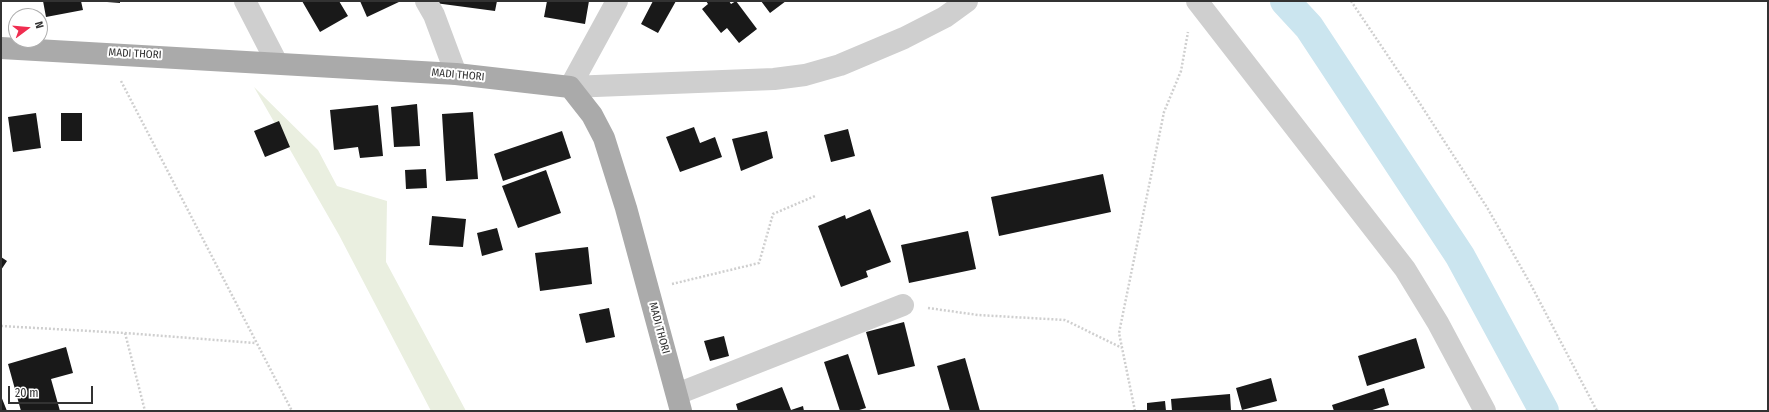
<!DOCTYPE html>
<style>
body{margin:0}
#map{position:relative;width:1769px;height:412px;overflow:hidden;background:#fff;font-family:"Fira Sans Condensed",sans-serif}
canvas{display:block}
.frame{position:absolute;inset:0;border:2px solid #323232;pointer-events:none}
.north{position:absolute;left:8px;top:8px;width:40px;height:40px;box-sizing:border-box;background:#fff;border:1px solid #adadad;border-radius:50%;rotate:74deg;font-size:11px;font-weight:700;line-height:16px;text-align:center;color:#323232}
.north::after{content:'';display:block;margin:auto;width:14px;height:18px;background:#f02d50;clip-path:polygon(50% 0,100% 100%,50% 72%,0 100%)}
.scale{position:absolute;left:8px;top:386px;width:85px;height:18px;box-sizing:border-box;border:2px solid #323232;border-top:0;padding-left:5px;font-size:12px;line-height:14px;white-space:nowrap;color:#323232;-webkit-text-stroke:3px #fff;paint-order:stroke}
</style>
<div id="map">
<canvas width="1769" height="412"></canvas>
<div class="frame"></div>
<div class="north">N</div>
<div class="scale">20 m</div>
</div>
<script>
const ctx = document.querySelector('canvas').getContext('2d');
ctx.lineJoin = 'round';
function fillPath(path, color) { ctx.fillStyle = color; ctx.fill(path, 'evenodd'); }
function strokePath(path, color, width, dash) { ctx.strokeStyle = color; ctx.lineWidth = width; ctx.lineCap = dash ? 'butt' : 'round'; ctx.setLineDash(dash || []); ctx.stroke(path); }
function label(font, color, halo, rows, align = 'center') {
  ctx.font = font + ' "Fira Sans Condensed",sans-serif'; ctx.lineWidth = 4; ctx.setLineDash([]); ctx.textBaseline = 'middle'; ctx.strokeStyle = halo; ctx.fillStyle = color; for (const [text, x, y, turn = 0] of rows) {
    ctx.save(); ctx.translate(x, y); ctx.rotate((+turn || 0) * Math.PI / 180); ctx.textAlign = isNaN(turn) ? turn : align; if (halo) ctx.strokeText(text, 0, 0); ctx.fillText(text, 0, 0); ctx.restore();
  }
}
fillPath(new Path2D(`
 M254,87l64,63 19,36 50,15 -1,61 80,149h-35l-92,-176z`), '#eaefe0');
strokePath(new Path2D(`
 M1285,1l24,26 151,229 84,155`), '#cbe5ef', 30);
fillPath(new Path2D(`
 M43,1h38l2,9 -37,7z
 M107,1h13v2l-13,-1z
 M302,1h37l9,15 -28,16z
 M360,1h41l-34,16z
 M436,1h61l-2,10 -60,-8z
 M547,1h42l-4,23 -41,-7z
 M653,1h23l-18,32 -17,-9z
 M706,1h23l2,3 5,-3 21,28 -18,14 -12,-15 -6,5 -19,-24 6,-5z
 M761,1h25l-16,12z
 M417,104l3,42 -26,1 -3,-40z
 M378,105l5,51 -23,2 -2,-11 -24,3 -4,-40z
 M473,112l5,67 -32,2 -4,-67z
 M36,113l5,35 -28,4 -5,-35z
 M61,113h21v28h-21z
 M279,121l11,26 -25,10 -11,-26z
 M694,127l6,16 15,-6 7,20 -42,15 -14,-35z
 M848,129l7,27 -24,6 -7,-27z
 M562,131l9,27 -68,23 -9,-27z
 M767,131l6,27 -32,13 -9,-32z
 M426,169l1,19 -21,1 -1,-19z
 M546,170l15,43 -43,15 -16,-42z
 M1103,174l8,38 -112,24 -8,-39z
 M870,209l21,53 -25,9 2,6 -27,10 -23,-61 27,-11 1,4z
 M432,216l34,3 -3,28 -34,-2z
 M497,228l6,22 -21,6 -5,-23z
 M968,231l8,38 -67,14 -8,-38z
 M588,247l4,37 -52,7 -5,-38z
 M1,257l6,4 -6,9z
 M609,308l6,29 -29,6 -7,-29z
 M904,322l11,44 -37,9 -12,-43z
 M724,336l5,20 -19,5 -6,-20z
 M1416,338l9,30 -58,18 -9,-30z
 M66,347l7,26 -22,6 9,32h-39l-13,-47z
 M848,354l18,54 -10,3h-16l-16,-49z
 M965,358l15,53h-30l-13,-45z
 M1271,378l6,23 -35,9 -6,-22z
 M782,387l9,23 12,-4 1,5h-66l-2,-7z
 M1384,388l5,17 -20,6h-35l-2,-6z
 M1230,394l1,17h-59l-1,-12z
 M1,396l6,15h-6z
 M1165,401l1,10h-19v-8z`), '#191919');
strokePath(new Path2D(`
 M1351,1l66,98 71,110 43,76 66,126
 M121,81l171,330
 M672,284l87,-21 14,-49 42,-18
 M928,308l50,7 87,5 57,28
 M1,326l124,7 130,10
 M125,333l20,78
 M1135,411l-16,-78 45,-221 17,-41 7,-39`), '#cfcfcf', 2.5, [2, 2]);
strokePath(new Path2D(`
 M245,1l32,62
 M426,1l8,14 22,59
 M1197,1l208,268 33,54 47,88
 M570,87l204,-8 31,-4 35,-10 64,-27 41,-21 22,-16
 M570,87l47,-86
 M677,394l226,-89`), '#cfcfcf', 22);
strokePath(new Path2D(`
 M1,48l455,26 114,13 22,28 12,23 22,70 55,203`), '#aaa', 22);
label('11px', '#323232', '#fff', [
 ["MADI THORI",135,54,3],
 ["MADI THORI",458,75,5],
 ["MADI THORI",659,328,75]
]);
</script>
